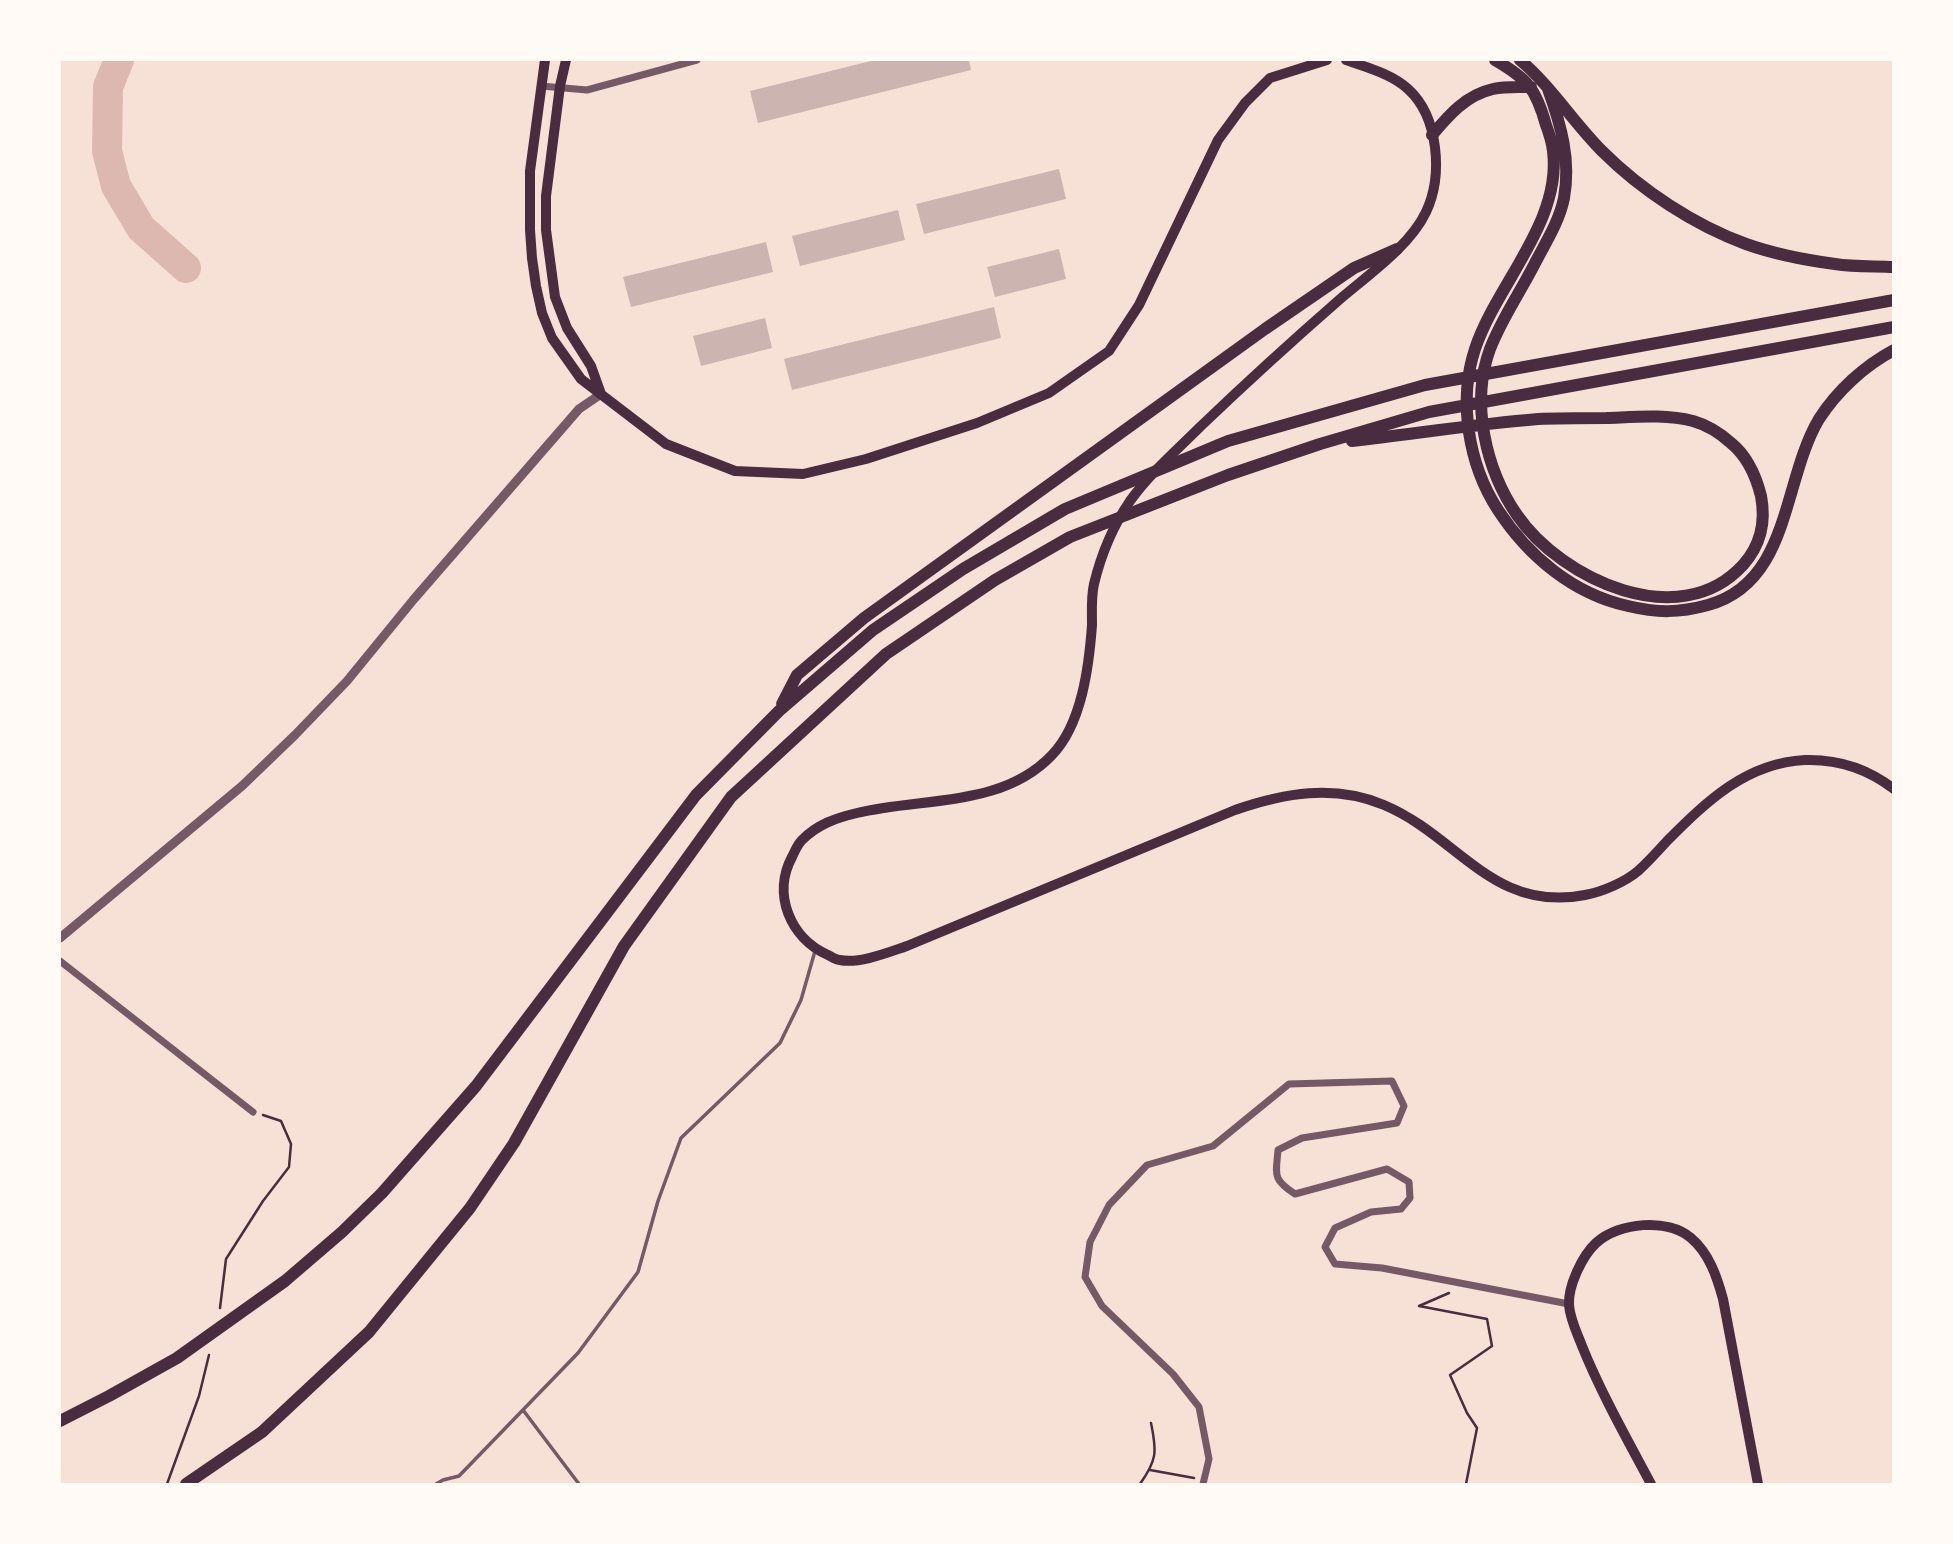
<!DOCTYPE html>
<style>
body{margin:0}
#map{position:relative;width:1953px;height:1544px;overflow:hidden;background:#f7e1d7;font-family:Bitter,serif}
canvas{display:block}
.frame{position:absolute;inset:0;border:61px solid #fffaf5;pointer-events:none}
</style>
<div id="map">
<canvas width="1953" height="1544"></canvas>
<div class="frame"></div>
</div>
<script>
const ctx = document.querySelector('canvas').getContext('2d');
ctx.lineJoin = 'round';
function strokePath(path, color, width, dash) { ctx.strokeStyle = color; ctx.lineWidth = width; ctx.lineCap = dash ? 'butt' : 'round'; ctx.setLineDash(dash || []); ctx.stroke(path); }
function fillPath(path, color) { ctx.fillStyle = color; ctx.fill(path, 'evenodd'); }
strokePath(new Path2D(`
 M119,60l-11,27 -1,64 9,35 25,42 45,40`), '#dcb8b0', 30);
fillPath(new Path2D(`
 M875,60h94l2,10 -213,53 -8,-32z
 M1059,169l7,30 -142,35 -8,-30z
 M898,210l7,30 -105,26 -8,-30z
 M766,242l7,30 -142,35 -8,-30z
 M1059,249l7,30 -71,18 -8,-30z
 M994,307l7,31 -209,52 -8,-31z
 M765,318l7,30 -71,18 -8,-30z`), '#ccb4b1');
strokePath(new Path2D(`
 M1449,1293l-30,13 68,13 5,27 -42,29 17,38 10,15 -11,56
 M220,1308l6,-49 37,-58 26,-34 2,-23 -10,-23 -18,-6
 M1150,1470l44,8
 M167,1484l32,-88 10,-41
 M1140,1484c17,-24 17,-32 11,-61`), '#4a2c40', 2.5);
strokePath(new Path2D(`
 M523,1410l56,74
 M436,1484l7,-4 16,-4 119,-123 60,-81 20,-71 23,-63 99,-95 21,-43 14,-49`), '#755966', 3.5);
strokePath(new Path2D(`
 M541,86l46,4 110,-30
 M60,961l193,151
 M1203,1484l6,-25 -10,-52 -26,-33 -71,-68 -17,-29 5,-35 19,-37 38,-40 66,-19 76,-62 103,-3 12,25 -7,17 -95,15 -24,12c-2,25 -6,29 17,44l92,-25 22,13 1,16 -9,11 -30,3 -36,16 -10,19 10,17 47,4 187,36`), '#755966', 7);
strokePath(new Path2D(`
 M60,938l182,-152 53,-51 52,-54 67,-82 165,-190 22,-15`), '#755966', 9);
strokePath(new Path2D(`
 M545,60l-15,111v59l2,28 4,28 6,27 10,25 29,41 85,65 69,27 68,3 63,-15 111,-36 72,-30 60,-42 30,-46 79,-165 27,-37 25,-25 57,-18
 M566,60l-6,26 -14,110v34l9,67 12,31 24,38 10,28
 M1346,60c20,7 46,14 62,29 31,28 35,87 18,123 -16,34 -58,63 -87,88 -47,41 -93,83 -138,126 -24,24 -51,47 -71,75 -17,25 -29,54 -36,83 -3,13 -2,27 -2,41 -3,41 -10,99 -40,130 -50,53 -130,42 -195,58 -21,5 -39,11 -55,27 -5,5 -7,11 -10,17 -20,37 -2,81 36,98 4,2 8,5 12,5 20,4 49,-8 67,-14l328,-136c49,-17 99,-26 149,-5 74,31 109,108 201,90 17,-3 40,-13 53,-24 10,-9 20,-20 29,-30 40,-40 79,-78 138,-81 32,-1 63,9 89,29
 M1651,1484c-24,-45 -50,-91 -69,-138 -5,-13 -12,-27 -13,-41 -1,-19 13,-49 27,-62 23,-21 72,-25 95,-5 18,15 26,39 32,61l35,185`), '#4a2c40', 10);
strokePath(new Path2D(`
 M1495,60c33,19 41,29 51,65 3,8 6,17 7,26 9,71 -57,134 -78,198 -17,51 -7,115 23,161 30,46 75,84 130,96 29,7 51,7 80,-1 83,-23 74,-124 111,-186 18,-28 45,-53 75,-69
 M1520,60c31,26 53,62 82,91 39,39 92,74 144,93 28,10 59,16 89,20 19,3 39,2 59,3
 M1432,135c17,-20 34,-40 61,-46 12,-3 26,-2 38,-2
 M1352,441c62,-7 124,-17 186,-22 22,-1 46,-1 68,-1 29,-1 59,-4 87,3 14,4 27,12 38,22 16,13 25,33 30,53 5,26 -1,50 -18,69 -63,69 -181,15 -226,-50 -31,-45 -47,-112 -27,-166 11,-29 29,-55 43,-82 11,-22 26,-44 31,-69 7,-38 -3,-73 -16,-109
 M782,704l15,-29 67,-57 401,-289 89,-61 43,-19
 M60,1421l49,-25 68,-38 108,-77 57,-49 40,-39 94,-107 220,-291 83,-84 94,-81 90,-61 102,-60 163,-68 197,-56 469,-85
 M186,1484l76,-52 107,-100 101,-124 44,-65 110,-197 107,-149 155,-143 109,-74 75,-43 158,-62 92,-31 109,-32 465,-85`), '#4a2c40', 12);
</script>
